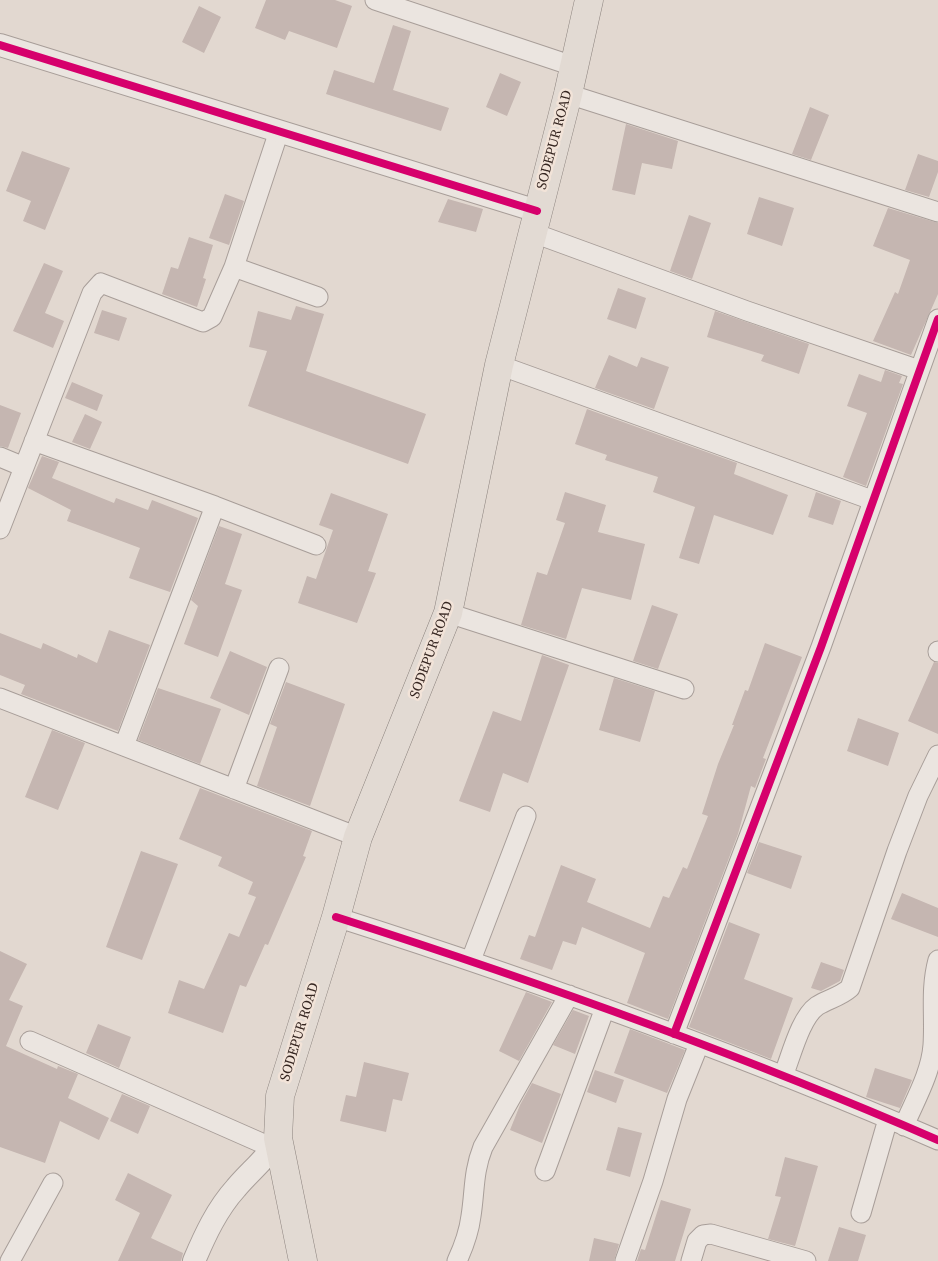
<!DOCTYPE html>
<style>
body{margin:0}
canvas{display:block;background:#e2d8d0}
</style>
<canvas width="938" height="1261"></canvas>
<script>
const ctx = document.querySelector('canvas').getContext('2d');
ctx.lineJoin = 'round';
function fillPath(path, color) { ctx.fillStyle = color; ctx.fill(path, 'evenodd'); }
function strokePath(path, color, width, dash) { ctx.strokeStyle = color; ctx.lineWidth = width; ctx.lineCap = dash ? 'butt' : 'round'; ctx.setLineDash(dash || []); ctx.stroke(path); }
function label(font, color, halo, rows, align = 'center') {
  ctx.font = font + ' "Source Serif 4",serif'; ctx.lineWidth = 5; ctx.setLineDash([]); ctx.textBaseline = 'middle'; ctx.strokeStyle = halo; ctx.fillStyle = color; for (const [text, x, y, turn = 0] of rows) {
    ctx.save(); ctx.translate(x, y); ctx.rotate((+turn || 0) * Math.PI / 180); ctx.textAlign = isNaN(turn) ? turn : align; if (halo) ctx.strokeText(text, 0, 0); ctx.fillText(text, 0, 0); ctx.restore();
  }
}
fillPath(new Path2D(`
 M266,0h69l17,6 -15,42 -48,-17 -4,9 -30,-12z
 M199,6l22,11 -17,36 -22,-11z
 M393,25l18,6 -18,59 56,18 -8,23 -115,-37 8,-24 40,13z
 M500,73l21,9 -14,34 -21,-9z
 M810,107l19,8 -18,45 -19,-6z
 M626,124l52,17 -6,28 -30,-6 -7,32 -23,-5z
 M22,151l48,17 -25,62 -22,-9 8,-20 -25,-10z
 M918,154l20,7v11l-9,25 -24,-7z
 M225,194l19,7 -15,44 -20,-7z
 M759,197l35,11 -12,38 -35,-12z
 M448,199l35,10 -7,23 -38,-10z
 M888,208l50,15v71l-27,61 -38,-14 22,-49 3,2 12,-34 -37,-14z
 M689,215l22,8 -19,56 -22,-8z
 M189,237l24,8 -10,33 3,1 -9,28 -35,-13 9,-27 7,2z
 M44,263l19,8 -18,42 19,8 -11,27 -40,-17z
 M618,288l28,10 -10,31 -29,-10z
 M296,306l28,8 -18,57 120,43 -18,50 -160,-58 19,-55 -18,-4 9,-36 33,9z
 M102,310l25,8 -8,23 -25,-8z
 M715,311l94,33 -10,30 -38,-13 3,-6 -57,-18z
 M609,355l28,12 4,-10 28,10 -15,42 -59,-21z
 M885,370l17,6 -3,7 4,1 -37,102 -23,-9 24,-64 -20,-7 12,-32 22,8z
 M72,382l31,13 -6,16 -32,-13z
 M0,405l21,8 -13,35 -8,-2z
 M587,409l150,54 -3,11 54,21 -15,40 -59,-20 -15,49 -20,-6 16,-51 -42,-15 5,-15 -53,-17 2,-5 -32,-11z
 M85,414l17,8 -12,27 -18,-7z
 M42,456l17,6 -7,16 62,25 2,-5 32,12 4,-10 46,18 -28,74 -41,-14 11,-30 -73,-27 4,-11 -43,-22z
 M565,492l41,13 -8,27 47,12 -14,56 -49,-12 -16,51 -45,-14 16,-53 10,3 18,-52 -9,-3z
 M816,492l25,9 -8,24 -25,-8z
 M331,493l57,21 -20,57 8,2 -19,50 -59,-20 9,-27 9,3 17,-49 -14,-5z
 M219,526l23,8 -17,50 17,6 -24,67 -34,-13 14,-38 -7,-6z
 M652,605l26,9 -20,55 -25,-8z
 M109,630l41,15 -32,86 -97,-37 4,-9 -25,-10v-42l41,16 2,-6 34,15 1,-4 19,9z
 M765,643l37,14 -39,101 3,1 -11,29 -4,-2 -13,48 -70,185 -41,-16 18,-50 -63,-26 -6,18 -13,-4 -11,29 -32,-11 9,-24 6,2 26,-72 35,14 -9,23 63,26 13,-32 6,2 14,-31 4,2 21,-53 -6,-2 16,-50 16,-39h-2l13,-35 3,1z
 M230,651l37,16 -18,48 -39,-17z
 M542,655l27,10 -41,118 -25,-10 -13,39 -31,-11 34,-90 28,10z
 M934,662l4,1v71l-30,-13z
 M614,678l41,13 -15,51 -41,-12z
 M286,682l59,22 -35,102 -53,-20 20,-59 -7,-3z
 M158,688l63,21 -21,55 -62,-24z
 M858,718l41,15 -11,33 -41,-15z
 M52,730l33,13 -27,67 -33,-13z
 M200,788l112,43 -9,25 3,1 -38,88 -3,-1 -19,43 -6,-2 -17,48 -55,-20 11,-33 25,9 25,-56 10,4 17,-40 -8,-3 5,-12 -35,-16 4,-9 -43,-18z
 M759,842l43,14 -11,33 -44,-16z
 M141,851l37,13 -36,96 -36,-13z
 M902,893l36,15v29l-47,-18z
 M729,922l31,12 -16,45 49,19 -22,61 -82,-32z
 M0,951l27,13 -18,36 14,6 -17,40 51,23 1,-3 20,8 -10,24 41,20 -10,22 -39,-19 -15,42 -45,-16z
 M821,962l23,8 -4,11 -19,10 -10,-3z
 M526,992l26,10 -33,59 -20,-10z
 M573,1010l16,6 -14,38 -22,-9z
 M98,1024l33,13 -12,31 -33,-15z
 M630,1029l55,21 -18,43 -53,-20z
 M364,1062l45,11 -7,28 -9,-2 -7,33 -46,-11 6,-26 10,2z
 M875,1068l37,12 -12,28 -34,-11z
 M595,1070l29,10 -8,23 -29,-11z
 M532,1083l29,11 -19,49 -32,-13 10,-25z
 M122,1094l28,12 -12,28 -28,-13z
 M618,1127l24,6 -12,44 -24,-7z
 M785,1157l33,9 -23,80 -27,-7 13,-42 -6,-1z
 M128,1173l44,22 -21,43 32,15 -2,8h-63l22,-48 -25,-13z
 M661,1200l30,9 -16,52h-38l4,-12 4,1z
 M839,1227l27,8 -8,26h-30z
 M594,1238l25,6 -5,17h-25z`), '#c5b6b1');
const minor = new Path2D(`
 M375,0l198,66
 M568,94l370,118
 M531,232l216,79 172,59
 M234,267l45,-136
 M499,365l373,135
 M34,441l181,65
 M0,457l24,10
 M0,529l92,-236 9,-10 102,39 9,-5 22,-50 84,30
 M448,613l236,76
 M938,651v1
 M0,698l358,139
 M124,746l91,-240 101,39
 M234,789l45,-121
 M336,917c204,65 406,138 602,223
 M471,960l55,-144
 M674,1034l147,-387 117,-328
 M30,1041l243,107
 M783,1076c8,-19 17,-58 34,-70 11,-7 23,-9 33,-18l47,-137 21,-55 20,-41
 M904,1126c11,-26 27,-53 29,-81 2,-30 -3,-55 5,-85
 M545,1171l60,-163
 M861,1213l27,-94
 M10,1261l43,-78
 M457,1261c7,-15 12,-29 14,-45 4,-25 2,-44 12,-69l86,-152
 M625,1261l28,-80 24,-82 22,-55
 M691,1261l6,-20 6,-6 8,-1 95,27`);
const tertiary = new Path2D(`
 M0,45l537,166
 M194,1261c11,-26 23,-52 42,-73 14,-17 32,-30 42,-50`);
const primary = new Path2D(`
 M303,1261l-25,-123 2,-42 56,-179 22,-80 90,-224 51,-248 69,-271 21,-94`);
strokePath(minor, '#a89e99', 21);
strokePath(tertiary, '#a89e99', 24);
strokePath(primary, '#8d847f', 29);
strokePath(minor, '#ebe5e0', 19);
strokePath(tertiary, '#ebe5e0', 22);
strokePath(primary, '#e2dad3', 28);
strokePath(new Path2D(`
 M0,45l537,166
 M336,917c204,65 406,138 602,223
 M674,1034l147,-387 117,-328`), '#d6006c', 8);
label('14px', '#362621', '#f2e3d8', [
 ["SODEPUR ROAD",555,140,-75],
 ["SODEPUR ROAD",432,650,-70],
 ["SODEPUR ROAD",300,1032,-73]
]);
</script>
